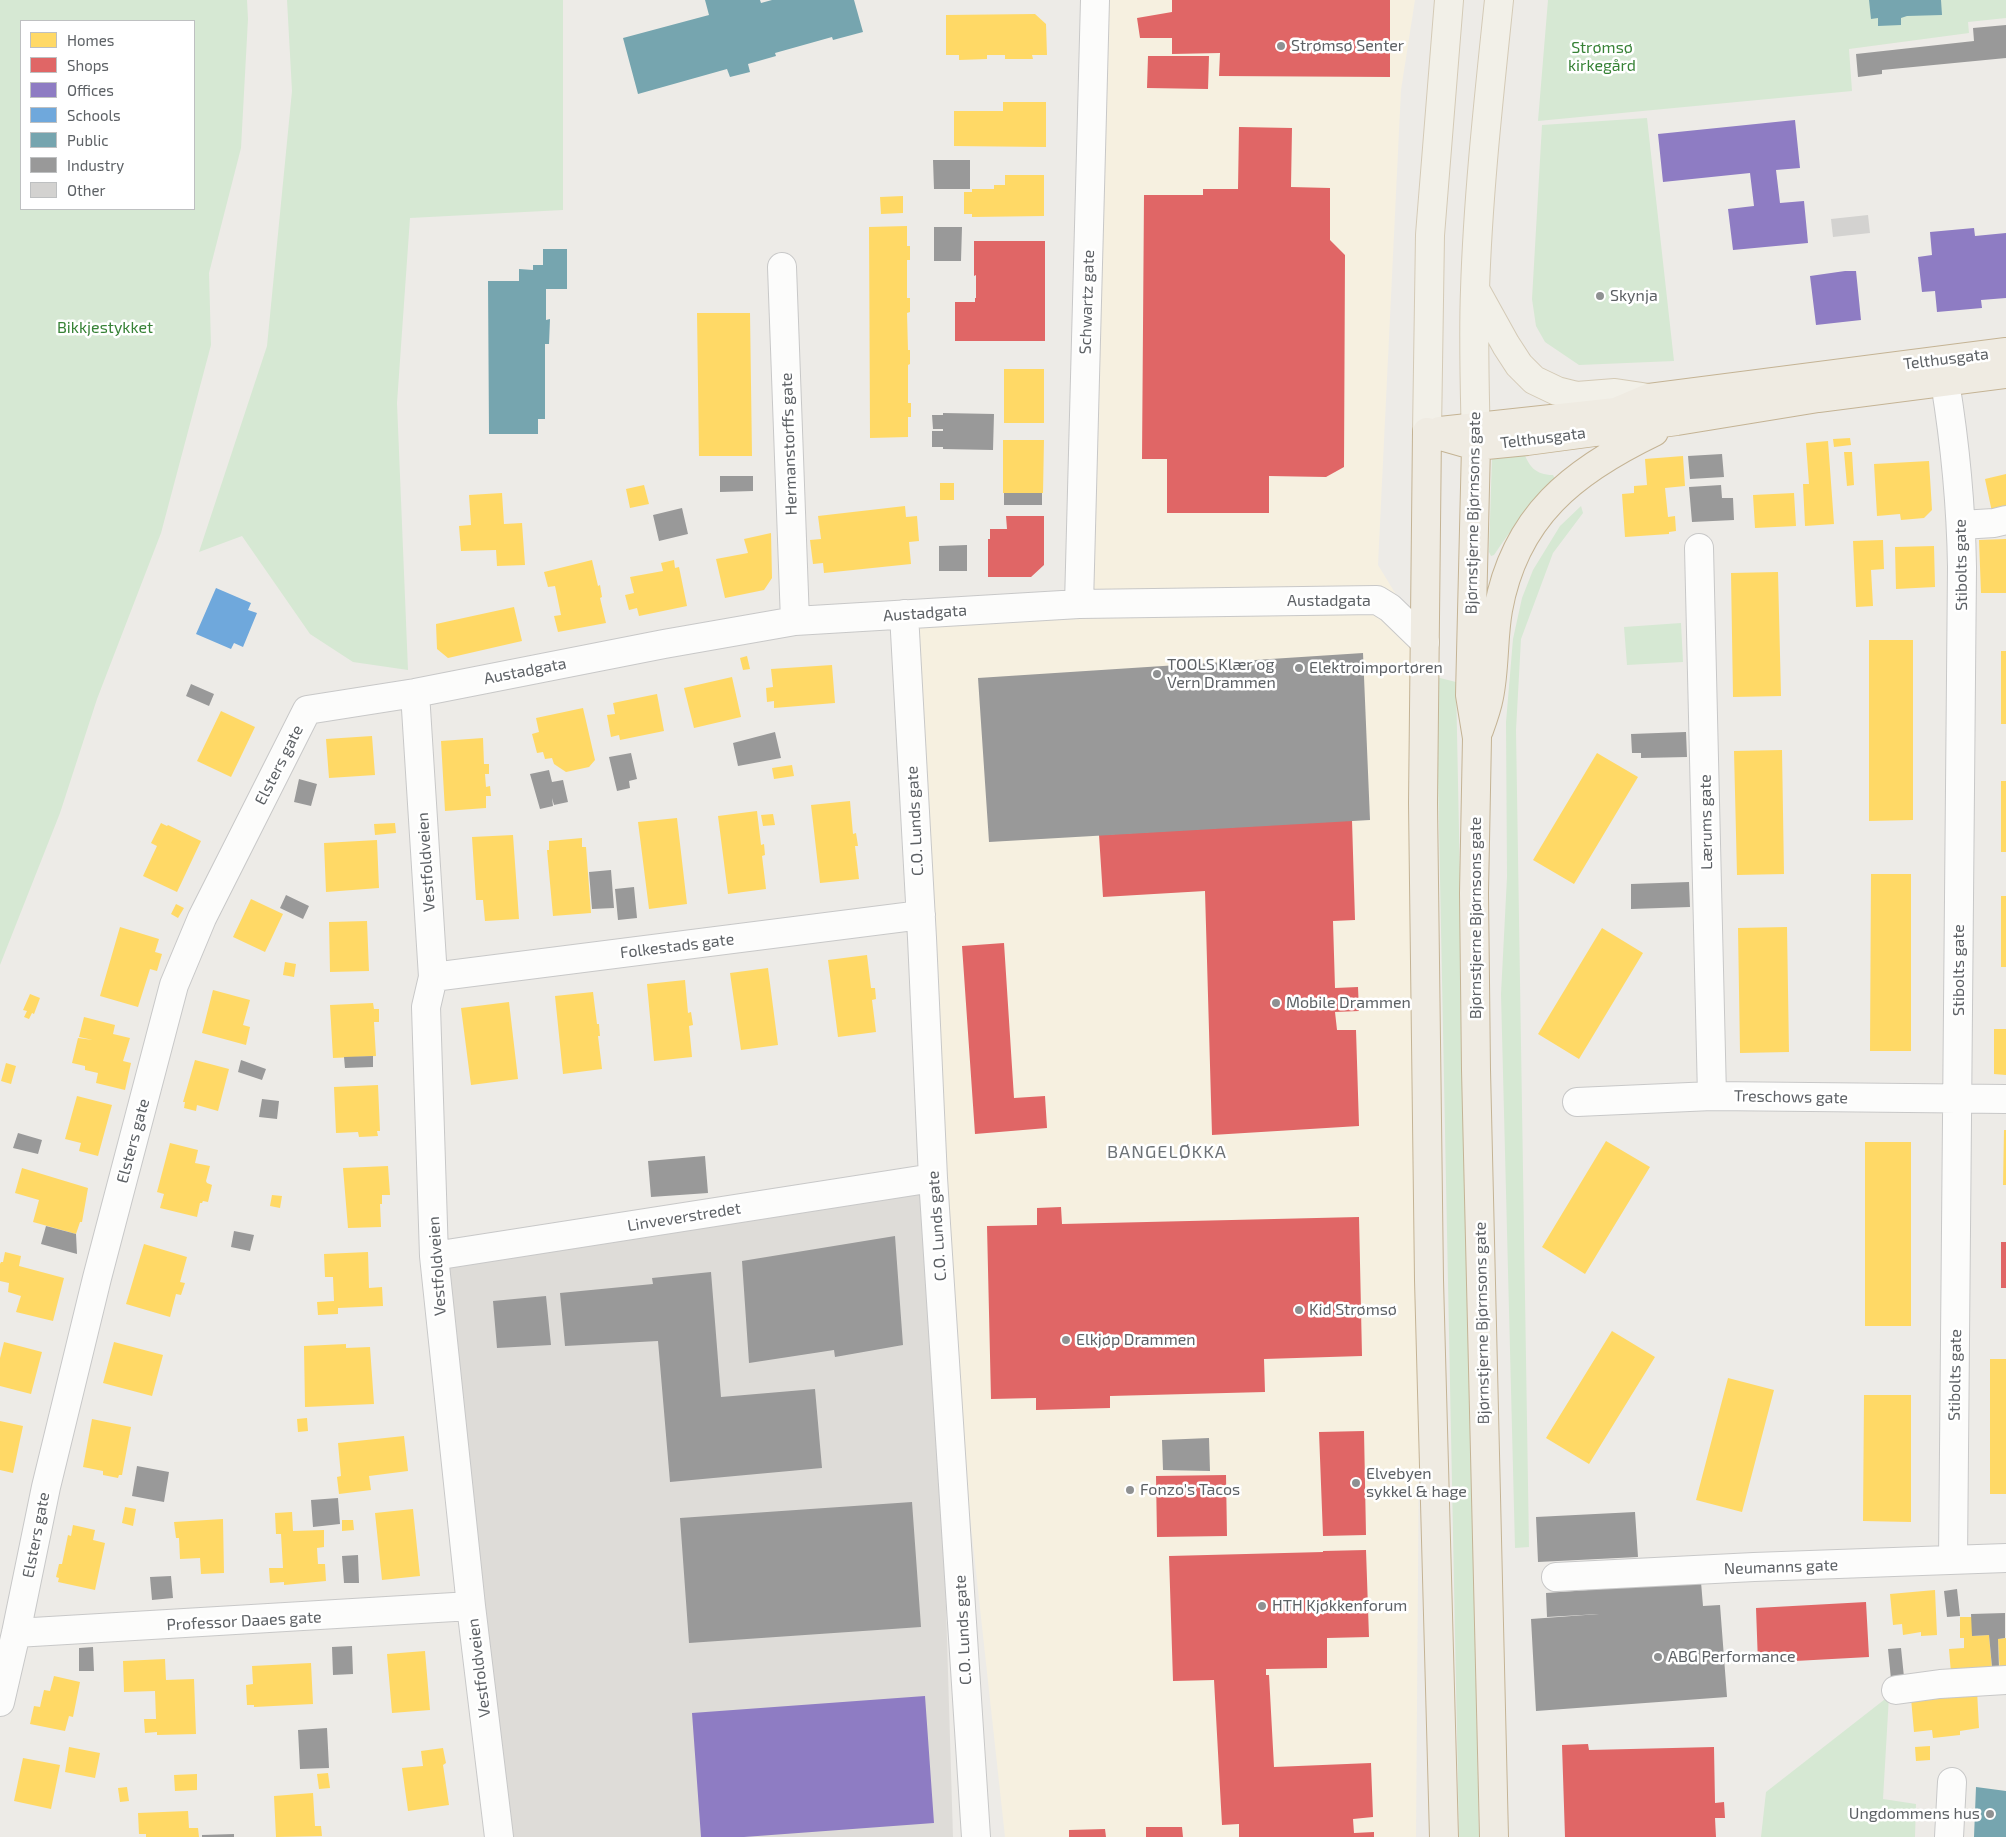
<!DOCTYPE html>
<meta charset="utf-8">
<style>
body{margin:0}
#map{position:relative;width:2006px;height:1837px;overflow:hidden;background:#edebe7;font-family:"Exo 2",sans-serif}
canvas{display:block}
.legend{position:absolute;left:20px;top:20px;width:175px;height:190px;box-sizing:border-box;background:#fff;border:1px solid #bec0c1;margin:0;padding:6px 9px;list-style:none;font-size:15px;color:#5d6165}
.legend li{display:flex;align-items:center;gap:10px;height:25px}
.legend b{width:25px;border:1px solid #bec0c1}
</style>
<div id="map">
<canvas width="2006" height="1837"></canvas>
<ul class="legend">
<li><b style="height:14px;background:#ffd966"></b>Homes</li>
<li><b style="height:14px;background:#e06666"></b>Shops</li>
<li><b style="height:14px;background:#8e7cc3"></b>Offices</li>
<li><b style="height:14px;background:#6fa8dc"></b>Schools</li>
<li><b style="height:14px;background:#76a5af"></b>Public</li>
<li><b style="height:14px;background:#999"></b>Industry</li>
<li><b style="height:14px;background:#d3d2d0"></b>Other</li>
</ul>
</div>
<script>
const ctx = document.querySelector('canvas').getContext('2d');
ctx.lineJoin = 'round';
function fillPath(path, color) { ctx.fillStyle = color; ctx.fill(path, 'evenodd'); }
function strokePath(path, color, width, dash) { ctx.strokeStyle = color; ctx.lineWidth = width; ctx.lineCap = dash ? 'butt' : 'round'; ctx.setLineDash(dash || []); ctx.stroke(path); }
function label(font, color, halo, rows, align = 'center') {
  ctx.font = font + ' "Exo 2",sans-serif'; ctx.lineWidth = 5; ctx.setLineDash([]); ctx.textBaseline = 'middle'; ctx.strokeStyle = halo; ctx.fillStyle = color; for (const [text, x, y, turn = 0] of rows) {
    ctx.save(); ctx.translate(x, y); ctx.rotate((+turn || 0) * Math.PI / 180); ctx.textAlign = isNaN(turn) ? turn : align; if (halo) ctx.strokeText(text, 0, 0); ctx.fillText(text, 0, 0); ctx.restore();
  }
}
fillPath(new Path2D(`
 M1095,0h320l-14,90 -23,475 47,77 -9,1195h-411l-72,-659 -29,-564 175,-10z`), '#f6f0e0');
fillPath(new Path2D(`
 M933,1178l20,659h-444l-75,-581z`), '#dedcd8');
fillPath(new Path2D(`
 M0,0h247l1,19 -7,129 -32,125 2,72 -50,188 -64,166 -37,114 -60,152zM21,21h173v188h-173z
 M287,0h276v210l-153,8 -13,185 11,267 -55,-8 -43,-28 -68,-98 -43,16 68,-206 25,-255z
 M1548,0h458v18l-38,4 1,11 -120,16 3,42 -314,30z
 M1647,118l27,243 -95,4 -34,-23 -9,-16 -4,-27 10,-174z
 M1523,451c6,15 12,24 30,24l2,4c-23,23 -43,49 -61,76l-3,1 -2,-4 3,-96z
 M1581,506l2,7 -30,40 -32,86 -5,91 13,817 -14,1 -14,-554 6,-117 -1,-155 7,-83 9,-41 11,-28 27,-44z
 M1681,623l2,39 -56,3 -3,-38z
 M1436,677l20,5 23,1155h-20z
 M1889,1696l-6,103 33,5 -1,33h-154l5,-45z`), '#d6e8d3');
fillPath(new Path2D(`
 M1035,14l11,10 1,31h-15l1,4h-28v-4h-18v4l-28,1v-5h-13v-40z
 M1003,102h43v45l-92,-1v-35h49z
 M1005,175h39v41l-72,1v-3h-8v-22h8v-3h22v-4h11z
 M903,196v17l-22,1 -1,-17z
 M907,226v20h3v14h-3v38h3v14l-3,1 1,37h2v14l-2,1v38h3v14h-3v20l-38,1 -1,-211z
 M697,313h53l2,143h-53z
 M1004,369h40v54h-40z
 M1850,438l1,7 -17,2 -1,-8z
 M1003,440h41l-1,53h-40z
 M1828,441l6,83 -29,2 -2,-42h6l-3,-41z
 M1844,452h8l2,33 -7,1z
 M1683,456l2,30 -20,2 3,29 7,-1 1,15 -7,1v2l-44,3 -3,-43 12,-1v-7l13,-1 -2,-26z
 M1929,461l3,49 -8,8 -23,2 -1,-6 -23,2 -3,-52z
 M2006,474v35l-14,3 -7,-33z
 M940,483h14v17h-14z
 M644,485l5,19 -19,4 -4,-19z
 M502,493l2,31 18,-1 3,42 -28,1 -1,-16 -35,1 -2,-25 12,-1 -2,-30z
 M1794,493l2,33 -41,2 -2,-33z
 M905,506l1,11 11,-1 2,25 -10,1 2,22 -87,9 -1,-10 -10,1 -3,-24 11,-1 -3,-23z
 M771,533l1,45 -8,12 -39,8 -9,-39 32,-6 -4,-14z
 M2006,539v54h-25l-2,-53z
 M1883,540l1,29 -13,1 2,36 -17,1 -3,-66z
 M1934,546l1,41 -39,2 -1,-42z
 M592,560l6,26 2,-1 2,12 -2,1 6,25 -48,9 -4,-16 7,-1 -6,-29 -7,1 -4,-15z
 M674,560l1,8 4,-1 8,39 -48,10 -2,-8 -8,2 -4,-15 9,-2 -4,-16 33,-6 -2,-8z
 M1778,572l3,124 -48,1 -2,-124z
 M514,607l8,34 -74,17 -11,-9 -1,-25z
 M1869,640h44v180l-44,1z
 M2001,651h5v73h-5z
 M747,656l3,13 -7,1 -3,-12z
 M832,665l3,38 -61,5v-7l-7,1 -1,-14 7,-1 -2,-18z
 M732,677l9,40 -47,11 -10,-40z
 M657,694l7,37 -44,9 -1,-5 -8,2 -4,-22 8,-1 -2,-11z
 M583,708l12,52 -6,7 -23,5 -12,-8 -2,-6 -7,1 -2,-7 -6,1 -5,-19 7,-2 -3,-14z
 M221,711l34,16 -24,50 -34,-16z
 M372,736l3,39 -46,3 -3,-39z
 M483,738l1,26h5v10h-4l1,13 4,-1 1,10h-5v12l-41,3 -4,-70z
 M1782,750l2,124 -47,1 -3,-124z
 M1597,753l41,24 -64,107 -41,-24z
 M792,765l2,11 -20,3 -2,-11z
 M2001,781h5v71h-5z
 M850,801l3,33 3,-1 2,13h-3l4,33 -39,4 -9,-78z
 M757,811l4,34 3,-1 1,11 -3,1 4,33 -38,5 -10,-78z
 M773,814l2,11 -12,1 -2,-11z
 M677,818l10,86 -38,5 -11,-87z
 M161,823l6,3 1,-1 33,16 -24,51 -34,-16 14,-30 -6,-3z
 M395,823l1,10 -21,2 -1,-11z
 M513,835l6,84 -34,2 -2,-21h-7l-4,-63z
 M582,838v9h4l5,66 -38,3 -6,-66h2v-9z
 M377,840l2,48 -53,4 -2,-49z
 M1871,874h40v177h-41z
 M2001,896h5v71h-5z
 M251,899l32,15 -18,38 -32,-15z
 M176,904l8,4 -6,10 -7,-4z
 M367,921l2,50 -39,1 -1,-50z
 M120,927l39,12 -4,13 7,2 -5,17 -7,-2 -12,38 -38,-11z
 M1787,927l2,125 -49,1 -2,-125z
 M1602,928l41,25 -64,106 -41,-25z
 M867,955l4,33h4l1,11 -4,1 4,32 -38,5 -10,-77z
 M285,962l11,2 -2,13 -11,-2z
 M768,968l10,77 -37,5 -11,-77z
 M685,980l3,33 3,-1 2,13 -4,1 3,31 -38,4 -7,-77z
 M213,990l37,10 -7,25 7,2 -4,18 -44,-12z
 M593,992l4,32h2l1,12h-2l4,33 -39,5 -8,-78z
 M30,994l10,4 -6,16 -2,-1 -3,6 -5,-2 3,-6 -4,-1z
 M509,1002l9,77 -47,6 -10,-77z
 M373,1003l1,6h5v13h-5l2,34 -43,2 -3,-53z
 M84,1017l31,8 -2,9 17,4 -7,23 8,2 -6,27 -29,-7 2,-10 -13,-3v-4l-13,-3 6,-25 15,2 -14,-3z
 M1994,1029h12v46l-12,-1z
 M195,1060l34,9 -11,42 -21,-6 -1,6 -12,-3 1,-6h-2z
 M6,1063l10,3 -5,18 -10,-3z
 M378,1085l2,46h-3l1,5 -19,1 -1,-5 -22,1 -2,-46z
 M77,1096l35,9 -14,51 -19,-5 2,-8 -16,-4z
 M2004,1130h2v55h-3z
 M1606,1141l44,26 -65,107 -43,-27z
 M1865,1142h46v184h-46z
 M170,1143l28,7 -3,13 15,3 -4,15 1,2 5,2 -4,17 -5,-1 -1,2h-2l-3,14 -37,-9 4,-14 -7,-2z
 M388,1166l2,29h-8v9h-2l1,23 -33,1 -5,-60z
 M22,1168l66,20 -6,34h-2l-4,12 -43,-12 6,-22 -24,-7z
 M272,1195l10,1 -2,12 -10,-2z
 M144,1244l43,13 -7,25 5,1 -4,12 -5,-1 -6,23 -44,-13z
 M5,1252l16,4 -2,10 45,12 -11,43 -37,-9 5,-16 -13,-4 1,-9 -9,-2v-17l1,-2h2z
 M368,1252l1,36 13,-1 1,19 -45,2v6l-20,1 -1,-13 17,-1 -1,-24h-8l-1,-23z
 M1612,1331l43,26 -66,107 -43,-26z
 M4,1342l38,10 -11,42 -31,-8v-28z
 M114,1342l49,13 -11,41 -49,-13z
 M346,1344v4l24,-1 4,57 -69,3 -1,-61z
 M1990,1359h16v135h-16z
 M1728,1378l46,12 -32,122 -46,-12z
 M1864,1395h47v127l-48,-1z
 M307,1418l1,13 -10,1 -1,-13z
 M92,1419l39,8 -9,48h-3l-1,3 -15,-3v-4l-20,-4z
 M0,1421l23,5 -10,47 -13,-3z
 M404,1436l4,35 -39,5 2,14 -32,4 -2,-17 4,-1 -3,-33z
 M125,1507l11,2 -3,17 -11,-3z
 M413,1509l7,67 -38,4 -7,-67z
 M292,1512l1,19 31,-1v17l-7,1 1,16h7l1,17 -42,4v-3l-14,1 -1,-15h14l-2,-34h-5l-1,-21z
 M223,1519l1,54 -23,1 -1,-16 -20,1 -1,-21h-3l-2,-16z
 M342,1520h11l1,10 -12,1z
 M73,1525l22,5 -2,10 12,3 -10,47 -37,-8 1,-4 -3,-1 3,-13h3l6,-29 3,1z
 M1935,1590l2,45 -16,1v-4l-18,3 -1,-11 -9,1 -3,-31z
 M1960,1617h12v19l17,-1 3,34 -41,4 -2,-24 15,-1v-10h-4z
 M2006,1638v38h-6l-2,-37z
 M425,1651l5,59 -38,3 -5,-59z
 M165,1659l1,21 28,-1 2,55 -39,1v-3l-12,1 -1,-14h12l-1,-28 -31,1 -1,-31z
 M311,1663l2,41 -59,3v-2h-7l-1,-20 7,-1 -1,-18z
 M54,1676l26,6 -7,35 -4,-1 -4,15 -35,-7 4,-18 6,1 4,-17 6,1z
 M1977,1690l2,38 -19,3v4l-27,3 -1,-8 -18,2 -3,-34z
 M1930,1746v14l-14,1 -1,-14z
 M69,1747l31,6 -5,25 -30,-6z
 M443,1748l3,15 -3,2 6,40 -41,6 -6,-43 21,-2 -2,-15z
 M23,1758l37,7 -9,44 -37,-8z
 M328,1773l2,15 -11,1 -2,-15z
 M197,1774v16l-22,1 -1,-16z
 M127,1787l2,14 -9,1 -2,-14z
 M313,1793l2,33h6l1,10 -46,1 -2,-41z
 M188,1811l1,17h9l1,9h-53v-3h-7l-1,-21z`), '#ffd966');
fillPath(new Path2D(`
 M1172,0h218v77l-171,-1 1,-23 -48,1v-16h-32l-3,-20 35,-6z
 M1148,56h61l-1,33 -61,-1z
 M1239,127l53,1 -1,59 39,1v52l15,15 -1,212 -18,10 -57,-1v37h-102v-54h-25l2,-264h59v-6h35z
 M974,241h71v100h-90v-39h20v-4h1v-23l-2,1z
 M1006,516h38v49l-13,12h-43v-38h2v-10h17z
 M1352,820l3,100 -22,1 2,67 23,-1 1,24 -24,1 2,18h19l3,96 -147,9 -7,-244 -102,6 -4,-62z
 M1004,943l10,155 31,-2 2,32 -72,6 -13,-188z
 M1061,1207l1,17 297,-7 3,139 -98,3 1,33 -155,4v12l-74,2v-12l-45,1 -4,-173 50,-1v-17z
 M2001,1242h5v46h-5z
 M1364,1431l2,104 -43,1 -4,-104z
 M1226,1475l1,61 -70,1 -1,-61z
 M1366,1550l3,87 -42,1v30l-61,1v6h3l5,92 97,-4 2,54 -20,2 1,14 20,-1v5h-135v-13l-17,1 -8,-145 -41,1 -4,-125 154,-4v-1z
 M1866,1602l3,55 -111,6 -2,-55z
 M1588,1744l1,6 125,-3 1,56 9,-1 1,16h-10l1,19h-151l-3,-92z
 M1146,1827h36l1,10h-37z
 M1105,1829l1,8h-37v-7z`), '#e06666');
fillPath(new Path2D(`
 M1795,120l5,48 -24,2 4,33 24,-2 4,42 -75,7 -5,-41 26,-3 -4,-33 -87,9 -5,-48z
 M1974,228l1,8 31,-3v65l-25,2 1,8 -45,4 -2,-21 -13,1 -4,-35 14,-2 -2,-23z
 M1845,271h11l5,49 -45,5 -6,-49z
 M925,1696l9,127 -190,14h-43l-9,-124z`), '#8e7cc3');
fillPath(new Path2D(`
 M216,588l35,15 -3,7 9,3 -14,34 -9,-4 -3,6 -35,-15z`), '#6fa8dc');
fillPath(new Path2D(`
 M705,0h55l1,3 11,-3h82l9,32 -30,8 -1,-3 -57,16 1,3 -28,8 2,8 -20,5 -3,-8 -89,25 -15,-56 86,-23z
 M1869,0h72l1,15 -35,1 -6,2v7l-23,1v-8l-7,1z
 M543,249h24v40h-21v31l4,-1 -1,25h-4v75h-7v15h-49l-1,-153h31v-12l14,1v-5h10z
 M1976,1787l30,4v46h-32z`), '#76a5af');
fillPath(new Path2D(`
 M2006,25v33l-124,12v4l-24,3 -2,-23 118,-13 -1,-13z
 M933,160h37v29h-36z
 M934,227h28l-1,34h-27z
 M943,413l51,1 -1,36 -50,-1v-2h-11v-16h11v-2h-10l-1,-14h11z
 M1722,454l2,23 -34,2 -2,-23z
 M720,476h33v15l-33,1z
 M1721,485l1,13h11l1,22 -42,2 -3,-35z
 M1004,493h38v12h-38z
 M682,508l6,26 -29,7 -6,-26z
 M967,545v26h-28v-25z
 M1363,653l7,167 -381,22 -11,-164z
 M191,684l23,10 -5,12 -23,-10z
 M775,732l6,26 -43,8 -5,-23z
 M1686,732l1,25 -46,1v-5h-9l-1,-19z
 M631,753l6,26 -8,2 1,7 -13,3 -8,-34z
 M549,770l3,12 11,-2 5,22 -14,3 -2,-7 1,8 -13,3 -10,-35z
 M299,779l18,5 -6,22 -17,-4z
 M611,870l3,38 -22,1 -3,-37z
 M1689,882l1,25 -59,2v-25z
 M634,887l3,31 -19,2 -3,-31z
 M286,895l23,11 -6,13 -23,-11z
 M373,1056v11l-28,1 -1,-11z
 M241,1060l25,9 -4,11 -24,-8z
 M262,1099l17,2 -2,18 -18,-2z
 M18,1133l24,7 -4,14 -25,-6z
 M705,1156l3,37 -57,4 -3,-36z
 M46,1226l30,8 1,20 -36,-10z
 M234,1231l20,4 -4,16 -19,-4z
 M895,1236l8,109 -68,12 -1,-7 -85,13 -7,-102z
 M711,1272l10,125 94,-8 7,79 -152,14 -12,-141 -93,5 -5,-53 93,-9 -1,-6z
 M546,1296l5,49 -54,3 -4,-47z
 M1209,1438l1,33 -47,-1 -1,-30z
 M137,1466l32,6 -5,30 -32,-6z
 M338,1498l2,26 -27,3 -2,-27z
 M912,1502l9,125 -232,16 -9,-125z
 M1635,1512l3,45 -100,5 -2,-45z
 M358,1555l1,28h-15l-2,-27z
 M171,1576l2,22 -21,2 -2,-23z
 M1701,1582l2,24 17,-1 7,92 -191,14 -5,-92 68,-5 -52,3 -1,-24z
 M1957,1589l3,27 -13,1 -3,-26z
 M2005,1613v25l-7,1 1,28h-7l-3,-32 -17,1 -1,-22z
 M352,1646l1,28 -20,1 -1,-28z
 M93,1647l1,24h-15v-23z
 M1901,1648l3,29 -13,2 -3,-30z
 M327,1728l2,40 -29,1 -2,-39z
 M234,1834v3h-32v-2z`), '#999');
fillPath(new Path2D(`
 M1868,215l2,18 -37,4 -2,-18z`), '#d3d2d0');
const street = new Path2D(`
 M782,267l13,354
 M1945,382c10,61 16,123 17,185l-9,993
 M1961,525l33,-2 12,-3
 M1699,548l13,548
 M1079,604l16,-604
 M904,614l18,324 11,240 43,659
 M415,693l18,284 -7,30 8,249 37,350 28,231
 M433,977l488,-62
 M1577,1102l135,-6 294,3
 M434,1256l499,-78
 M1556,1577l198,-10 252,-9
 M16,1633l455,-27
 M1896,1690l44,-6 66,-4
 M0,1702l16,-69 30,-146 51,-209 77,-293 28,-67 105,-208 108,-17 249,-49 131,-23 284,-17 298,-4 13,8 35,34
 M1949,1837l3,-55`);
const primary = new Path2D(`
 M1476,291l30,54 13,20 15,15 23,11 20,5 38,-3 34,5
 M1427,432l3,-197 19,-235
 M1476,446c-1,-52 -3,-104 -1,-156 3,-96 14,-194 24,-290`);
const highway = new Path2D(`
 M1440,431l176,-19 33,-14 357,-46
 M1427,432l-4,371 6,477 15,557
 M1427,432l49,14 51,-5 150,-20 141,-23 188,-24
 M1476,446l-6,249 7,43 -3,155 2,177 18,767
 M1479,730c4,-11 8,-22 10,-33 6,-29 4,-59 9,-87 17,-94 75,-139 156,-178`);
strokePath(street, '#c8c8c8', 30);
strokePath(primary, '#d4cab6', 30);
strokePath(highway, '#c4b394', 30);
strokePath(street, '#fcfcfb', 28);
strokePath(primary, '#f2f0e8', 28);
strokePath(highway, '#efebe2', 28);
for (const [x, y, r, color] of [
 [1281,46,5,"#8f9192"],
 [1600,296,5,"#8f9192"],
 [1299,668,5,"#8f9192"],
 [1157,674,5,"#8f9192"],
 [1276,1003,5,"#8f9192"],
 [1299,1310,5,"#8f9192"],
 [1066,1340,5,"#8f9192"],
 [1356,1483,5,"#8f9192"],
 [1130,1490,5,"#8f9192"],
 [1262,1606,5,"#8f9192"],
 [1658,1657,5,"#8f9192"],
 [1990,1814,5,"#8f9192"]
]) { const dot = new Path2D(); dot.arc(x, y, r, 0, 2 * Math.PI); ctx.fillStyle = color; ctx.fill(dot); strokePath(dot, '#fff', 2); }
label('16px', '#5d6165', '#fff', [
 ["Strømsø Senter",1291,46],
 ["Skynja",1610,296],
 ["TOOLS Klær og",1167,665],
 ["Vern Drammen",1167,683],
 ["Elektroimportøren",1309,668],
 ["Mobile Drammen",1286,1003],
 ["Kid Strømsø",1309,1310],
 ["Elkjøp Drammen",1076,1340],
 ["Elvebyen",1366,1474],
 ["sykkel & hage",1366,1492],
 ["Fonzo's Tacos",1140,1490],
 ["HTH Kjøkkenforum",1272,1606],
 ["ABG Performance",1668,1657],
 ["Ungdommens hus",1980,1814,"right"]
], 'left');
label('16px', '#378236', '#fff', [
 ["Strømsø",1602,48],
 ["kirkegård",1602,66],
 ["Bikkjestykket",105,328]
]);
label('16px', '#5d6165', '#fff', [
 ["Schwartz gate",1087,302,-88],
 ["Telthusgata",1946,359,-7],
 ["Telthusgata",1543,438,-7],
 ["Hermanstorffs gate",789,444,-92],
 ["Bjørnstjerne Bjørnsons gate",1473,513,-89],
 ["Stibolts gate",1961,565,-91],
 ["Austadgata",1329,601],
 ["Austadgata",925,613,-4],
 ["Austadgata",525,671,-11],
 ["Elsters gate",279,765,-63],
 ["C.O. Lunds gate",915,821,-93],
 ["Lærums gate",1706,822,-91],
 ["Vestfoldveien",426,862,-94],
 ["Bjørnstjerne Bjørnsons gate",1476,918,-90],
 ["Folkestads gate",677,946,-7],
 ["Stibolts gate",1959,970,-90],
 ["Treschows gate",1791,1097,1],
 ["Elsters gate",133,1141,-75],
 ["Linveverstredet",684,1217,-9],
 ["C.O. Lunds gate",937,1226,-94],
 ["Vestfoldveien",437,1266,-94],
 ["Bjørnstjerne Bjørnsons gate",1482,1323,-91],
 ["Stibolts gate",1955,1375,-89],
 ["Elsters gate",36,1535,-79],
 ["Neumanns gate",1781,1567,-2],
 ["Professor Daaes gate",244,1621,-3],
 ["C.O. Lunds gate",963,1630,-93],
 ["Vestfoldveien",479,1668,-97]
]);
ctx.letterSpacing = '1px';
label('18px', '#6e7377', '#fff', [
 ["BANGELØKKA",1167,1152]
]);
ctx.letterSpacing = '0px';
</script>
